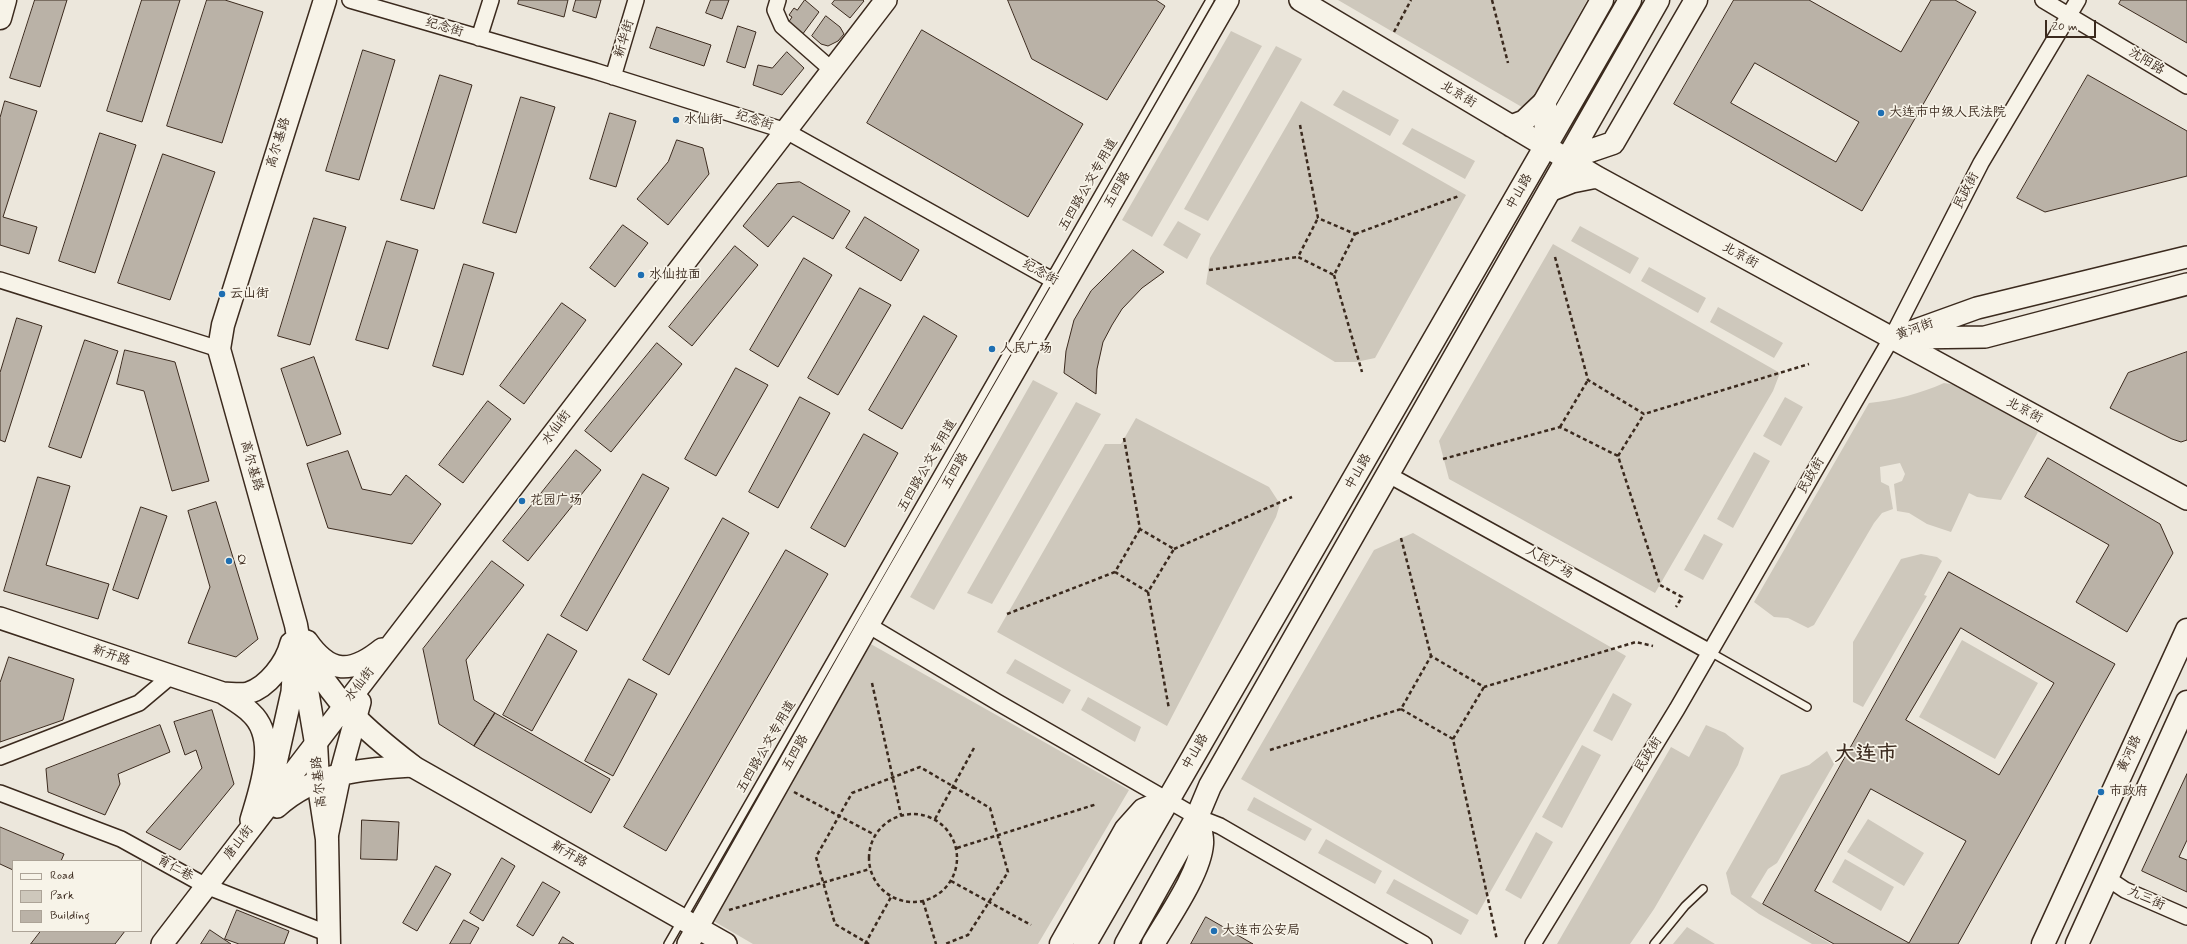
<!DOCTYPE html>
<meta charset="utf-8">
<style>
body{margin:0}
#map{position:relative;width:2187px;height:944px;overflow:hidden;background:#ece7dc;font-family:Mynerve,sans-serif}
canvas{display:block}
.legend{position:absolute;left:12px;top:860px;width:130px;height:72px;box-sizing:border-box;background:#f7f3e8;border:1px solid #aca397;margin:0;padding:5px 7px;list-style:none;font-size:12px;color:#3b2a1e}
.legend li{display:flex;align-items:center;gap:8px;height:20px}
.legend b{width:20px;border:1px solid #aca397}
.scale{position:absolute;left:2045px;top:20px;width:51px;height:18px;box-sizing:border-box;border:2px solid #3b2a1e;border-top:0;padding-left:5px;font-size:12px;line-height:14px;white-space:nowrap;color:#3b2a1e;-webkit-text-stroke:3px #f7f3e8;paint-order:stroke}
</style>
<div id="map">
<canvas width="2187" height="944"></canvas>
<ul class="legend">
<li><b style="height:5px;background:#f7f3e8"></b>Road</li>
<li><b style="height:11px;background:#cec8bc"></b>Park</li>
<li><b style="height:11px;background:#bab2a7"></b>Building</li>
</ul>
<div class="scale">20 m</div>
</div>
<script>
const ctx = document.querySelector('canvas').getContext('2d');
ctx.lineJoin = 'round';
function fillPath(path, color) { ctx.fillStyle = color; ctx.fill(path, 'evenodd'); }
function strokePath(path, color, width, dash) { ctx.strokeStyle = color; ctx.lineWidth = width; ctx.lineCap = dash ? 'butt' : 'round'; ctx.setLineDash(dash || []); ctx.stroke(path); }
function label(font, color, halo, rows, align = 'center') {
  ctx.font = font + ' Mynerve,"LXGW WenKai TC",sans-serif'; ctx.lineWidth = 3.5; ctx.setLineDash([]); ctx.textBaseline = 'middle'; ctx.strokeStyle = halo; ctx.fillStyle = color; for (const [text, x, y, turn = 0] of rows) {
    ctx.save(); ctx.translate(x, y); ctx.rotate((+turn || 0) * Math.PI / 180); ctx.textAlign = isNaN(turn) ? turn : align; if (halo) ctx.strokeText(text, 0, 0); ctx.fillText(text, 0, 0); ctx.restore();
  }
}
fillPath(new Path2D(`
 M1338,0h249l-60,110z
 M1231,31l31,15 -110,191 -30,-17z
 M1276,46l26,13 -94,162 -24,-12z
 M1343,90l56,30 -9,16 -57,-31z
 M1301,101l165,94 -91,163 -19,4h-21l-129,-78 4,-26z
 M1412,128l63,33 -10,18 -63,-35z
 M1178,221l23,13 -14,25 -24,-14z
 M1580,226l59,32 -9,16 -59,-33z
 M1553,244l227,129 -7,18 -118,202 -206,-114 -10,-38z
 M1649,267l57,31 -8,15 -57,-32z
 M1718,307l65,36 -9,15 -64,-36z
 M1033,380l25,13 -124,217 -24,-13z
 M1944,383l19,3 75,46 -37,68 -24,-3 -8,-4 -18,39 -24,-8 -18,-11 -12,-2 -3,-27 8,-3 3,-7 -5,-11 -20,4 1,15 8,4 4,23 -11,4 -8,10 -60,102 -6,3 -20,-10 -14,-1 -20,-15 115,-199c27,-3 50,-9 75,-20z
 M1785,397l18,10 -22,39 -18,-10z
 M1076,402l25,12 -109,190 -25,-11z
 M1136,418l133,69 11,17 -4,13 -109,209 -170,-94 108,-188h16z
 M1754,452l16,9 -37,67 -16,-9z
 M1413,533l213,123 -149,259 -236,-136 133,-229z
 M1704,534l19,10 -20,36 -19,-10z
 M1921,554l16,3 5,4 -18,34 3,1 -64,111 -10,-5v-60l48,-83z
 M1962,640l76,43 -43,76 -76,-42z
 M869,643l260,147 -91,154h-285l-43,-25z
 M1015,659l56,31 -8,14 -57,-31z
 M1613,693l19,11 -20,37 -19,-10z
 M1088,697l53,30 -6,15 -54,-32z
 M1706,725l19,8 19,15 -6,17 -84,144 -24,35h-73l114,-197 18,10z
 M1582,745l19,10 -39,73 -20,-11z
 M1827,751l7,13 -57,99 -9,6 -17,28 80,47h-19l-53,-30 -28,-20 -5,-21 55,-98 28,-10z
 M1254,797l58,32 -7,12 -58,-31z
 M1868,819l56,34 -20,33 -57,-34z
 M1536,832l17,10 -32,57 -16,-9z
 M1326,839l56,32 -7,13 -57,-31z
 M1845,859l49,28 -13,24 -49,-29z
 M1394,879l75,41 -8,15 -75,-42z
 M1687,927l28,17h-42z`), '#cec8bc');
const building = new Path2D(`
 M35,0h32l-27,87 -30,-9z
 M142,0h38l-38,122 -35,-11z
 M207,0h18l38,12 -41,131 -55,-17z
 M519,0h49l-4,17 -46,-13z
 M576,0h25l-5,18 -23,-7z
 M711,0h18l-7,19 -16,-6z
 M805,0l14,12 -17,23 -14,-12 4,-6 -3,-2 5,-7 3,2z
 M835,0h28l1,1 -14,17 -18,-14z
 M1008,0h148l9,6 -58,94 -75,-41z
 M1734,0h75l92,52 30,-52h24l21,12 -114,199 -188,-107zM1755,63l104,59 -23,40 -105,-59z
 M2121,0h66v43l-68,-39z
 M826,16l14,11 4,7 -6,7 -10,5 -7,-2 -9,-8z
 M738,26l18,6 -11,36 -18,-6z
 M657,27l54,18 -7,21 -54,-18z
 M922,30l161,94 -55,93 -161,-94z
 M363,50l32,10 -36,120 -33,-9z
 M787,52l17,16 -22,27 -29,-10 5,-20 14,3z
 M440,75l32,10 -38,124 -33,-9z
 M2088,75l99,56v45l-142,36 -28,-14z
 M521,97l34,10 -39,126 -33,-10z
 M5,101l32,10 -34,106 34,10 -8,27 -29,-9v-127z
 M610,113l26,8 -20,66 -26,-8z
 M100,133l36,12 -41,128 -36,-12z
 M677,140l26,8 6,26 -41,51 -31,-26 31,-37z
 M163,154l52,18 -45,128 -52,-17z
 M800,182l50,29 -17,28 -40,-23 -25,31 -25,-21 34,-42z
 M865,217l54,33 -18,31 -55,-33z
 M314,218l32,9 -36,118 -32,-9z
 M623,225l25,18 -33,44 -25,-19z
 M387,241l31,9 -30,99 -32,-9z
 M735,246l23,19 -66,81 -23,-19z
 M1133,250l31,22 -22,16 -20,21 -10,16 -9,17 -6,27 -1,25 -32,-21 2,-22 8,-31 17,-29z
 M804,258l28,17 -54,92 -28,-17z
 M464,264l30,9 -31,102 -30,-9z
 M860,288l31,17 -53,90 -30,-17z
 M562,303l24,17 -62,84 -24,-18z
 M924,316l33,20 -55,93 -33,-19z
 M17,318l25,8 -37,116 -5,-2v-67z
 M85,340l33,11 -37,107 -32,-11z
 M657,343l25,21 -71,88 -26,-21z
 M125,350l50,12 34,119 -37,10 -28,-100 -27,-7z
 M2187,352v88l-6,2 -9,-3 -62,-31 18,-35z
 M314,357l27,77 -34,12 -26,-77z
 M736,368l32,17 -52,91 -31,-17z
 M800,397l30,16 -52,95 -29,-16z
 M488,401l23,18 -48,64 -24,-18z
 M864,434l34,19 -53,94 -34,-19z
 M576,450l25,20 -73,91 -25,-20z
 M348,451l14,38 29,6 15,-20 35,29 -29,40 -84,-16 -21,-64z
 M2048,458l112,66 13,29 -46,79 -51,-30 33,-57 -84,-48z
 M643,474l26,14 -82,143 -26,-15z
 M38,477l32,9 -24,79 63,19 -11,35 -94,-28z
 M216,502l42,137 -22,18 -48,-14 22,-56 -22,-76z
 M141,507l26,9 -29,83 -25,-9z
 M723,518l26,15 -80,142 -26,-15z
 M786,550l42,24 -162,277 -42,-24z
 M492,561l32,24 -58,75 8,40 21,13 -21,33 -35,-22 -16,-75z
 M1949,572l166,92 -157,280h-124l-71,-40zM1961,628l93,55 -55,92 -93,-55zM1871,789l95,52 -57,102 -94,-52z
 M548,634l29,17 -45,80 -29,-16z
 M9,657l65,22 -11,41 -63,22v-59z
 M629,679l28,15 -44,82 -28,-15z
 M212,710l22,74 -54,66 -34,-18 56,-64 -6,-18 -11,5 -11,-33z
 M495,713l115,66 -19,34 -117,-67z
 M160,725l10,27 -52,22 2,10 -15,31 -57,-23 -2,-23z
 M2187,774v66l-8,17 8,3v32l-45,-21z
 M362,820l37,2 -2,38 -36,-1z
 M0,827l64,27 -3,7h-48v9l-13,-6z
 M502,858l13,8 -32,55 -13,-8z
 M436,866l15,8 -34,57 -14,-8z
 M543,882l17,10 -27,44 -16,-10z
 M237,910l52,21 -5,13h-45l-14,-5z
 M1206,917l47,27h-62z
 M464,920l15,8 -9,16h-20z
 M210,930l21,14h-30z
 M41,931h84l-10,13h-84z
 M563,937l11,7h-15z`);
fillPath(building, '#bab2a7');
strokePath(building, '#3b2a1e', 1);
const lane = new Path2D(`
 M1710,652l97,55
 M668,944l542,-944
 M1654,944l31,-38 18,-17`);
const street = new Path2D(`
 M350,0l245,71 191,60 277,155
 M778,0l-3,10 7,16 50,44
 M2043,0l144,86
 M479,38l12,-38
 M613,77l23,-77
 M0,280l219,69
 M1387,474l323,178
 M868,625l129,77 200,115 23,9 204,118
 M0,757l139,-54 32,-27
 M0,793l121,46 85,47 123,48
 M2107,878l18,12 62,27
 M1533,944l144,-235 174,-301 40,-69 90,-176 97,-163`);
const secondary = new Path2D(`
 M1300,0l297,177 590,322
 M1511,126l13,-5 21,-20
 M1549,191l23,-9 25,-5
 M1907,338l78,-1 202,-53
 M1891,339l86,-31 210,-51
 M0,618l223,75c9,6 20,12 28,20 28,26 9,76 0,107
 M307,641c23,33 44,33 75,8
 M223,693c7,0 18,2 25,0 20,-6 38,-30 43,-50
 M412,766l314,178
 M272,781l20,-89 3,-45
 M277,807c38,-35 86,-38 135,-41
 M327,837l13,-62 20,-73
 M162,944l724,-944
 M688,944l180,-319 360,-625`);
const primary = new Path2D(`
 M325,0l-102,325 -4,24 77,276 20,118 2,37 9,59 2,105
 M0,18l5,-18
 M1546,147l-1,-46 57,-101
 M1566,159l47,-16 83,-143
 M306,648c23,51 63,85 106,118
 M1061,944l65,-115 17,-19 26,-11
 M1085,944l545,-944
 M1126,944l71,-127 13,-31 448,-786
 M1153,944c15,-26 47,-71 49,-100 1,-9 -3,-19 -5,-27
 M2043,944l144,-314
 M2077,944l110,-242`);
strokePath(lane, '#3b2a1e', 10);
strokePath(street, '#3b2a1e', 18);
strokePath(secondary, '#3b2a1e', 24);
strokePath(primary, '#3b2a1e', 25);
strokePath(new Path2D(`
 M1492,0l16,63
 M1394,32l17,-32
 M1300,125l18,93 37,16 -21,41 -36,-18 20,-39
 M1355,234l104,-38
 M1555,257l33,123 56,34 165,-50
 M1209,270l89,-13
 M1334,275l28,97
 M1560,427l28,-47
 M1124,438l16,91 34,20 -26,43 -33,-20 25,-43
 M1618,456l26,-42
 M1443,459l117,-32 58,29 42,129 22,12 -6,10
 M1401,538l30,118
 M1174,549l118,-52
 M1148,592l21,117
 M1007,614l108,-42
 M872,683l29,132
 M1401,709l52,30 44,201
 M1453,739l31,-52
 M1270,750l131,-41 30,-53 53,31 152,-45 17,4
 M794,792l81,43
 M869 858a44 44 0 1 1 88 0a44 44 0 1 1-88 0Z
 M935,819l39,-71
 M957,848l140,-44
 M951,881l80,44
 M923,901l13,43
 M729,910l141,-41
 M865,944l26,-47
 M869,944l-34,-20 -19,-67 36,-64 68,-26 70,41 18,64 -40,63 -23,9`), '#3b2a1e', 2.5, [4, 3]);
strokePath(lane, '#f7f3e8', 7);
strokePath(street, '#f7f3e8', 15);
strokePath(secondary, '#f7f3e8', 21);
strokePath(primary, '#f7f3e8', 22);
for (const [x, y, r, color] of [
 [1881,113,4,"#1f6fb2"],
 [676,120,4,"#1f6fb2"],
 [641,275,4,"#1f6fb2"],
 [222,294,4,"#1f6fb2"],
 [992,349,4,"#1f6fb2"],
 [522,501,4,"#1f6fb2"],
 [229,561,4,"#1f6fb2"],
 [2101,792,4,"#1f6fb2"],
 [1214,931,4,"#1f6fb2"]
]) { const dot = new Path2D(); dot.arc(x, y, r, 0, 2 * Math.PI); ctx.fillStyle = color; ctx.fill(dot); strokePath(dot, '#f7f3e8', 1.5); }
label('13px', '#3b2a1e', '#f7f3e8', [
 ["纪念街",444,28,16],
 ["新华街",625,39,-73],
 ["沈阳路",2146,62,31],
 ["北京街",1458,95,31],
 ["纪念街",754,121,17],
 ["高尔基路",279,143,-73],
 ["五四路公交专用道",1089,185,-60],
 ["五四路",1118,190,-60],
 ["民政街",1967,191,-63],
 ["中山路",1520,192,-60],
 ["北京街",1740,256,29],
 ["纪念街",1040,273,29],
 ["黄河街",1915,330,-20],
 ["北京街",2024,411,28],
 ["水仙街",557,428,-53],
 ["高尔基路",251,466,74],
 ["五四路公交专用道",928,466,-60],
 ["五四路",956,471,-60],
 ["中山路",1359,472,-60],
 ["民政街",1812,476,-60],
 ["人民广场",1549,563,29],
 ["新开路",111,656,19],
 ["水仙街",360,685,-52],
 ["五四路公交专用道",767,747,-60],
 ["中山路",1196,752,-60],
 ["五四路",796,753,-60],
 ["黄河路",2130,754,-65],
 ["民政街",1649,755,-58],
 ["高尔基路",320,782,-96],
 ["唐山街",239,843,-52],
 ["新开路",569,855,30],
 ["育仁巷",175,869,29],
 ["九三街",2146,899,24]
]);
label('13px', '#3b2a1e', '#f7f3e8', [
 ["大连市中级人民法院",1889,113],
 ["水仙街",684,120],
 ["水仙拉面",649,275],
 ["云山街",230,294],
 ["人民广场",1000,349],
 ["花园广场",530,501],
 ["Q",237,561],
 ["市政府",2109,792],
 ["大连市公安局",1222,931]
], 'left');
label('bold 21px', '#3b2a1e', '#f7f3e8', [
 ["大连市",1866,756]
]);
</script>
